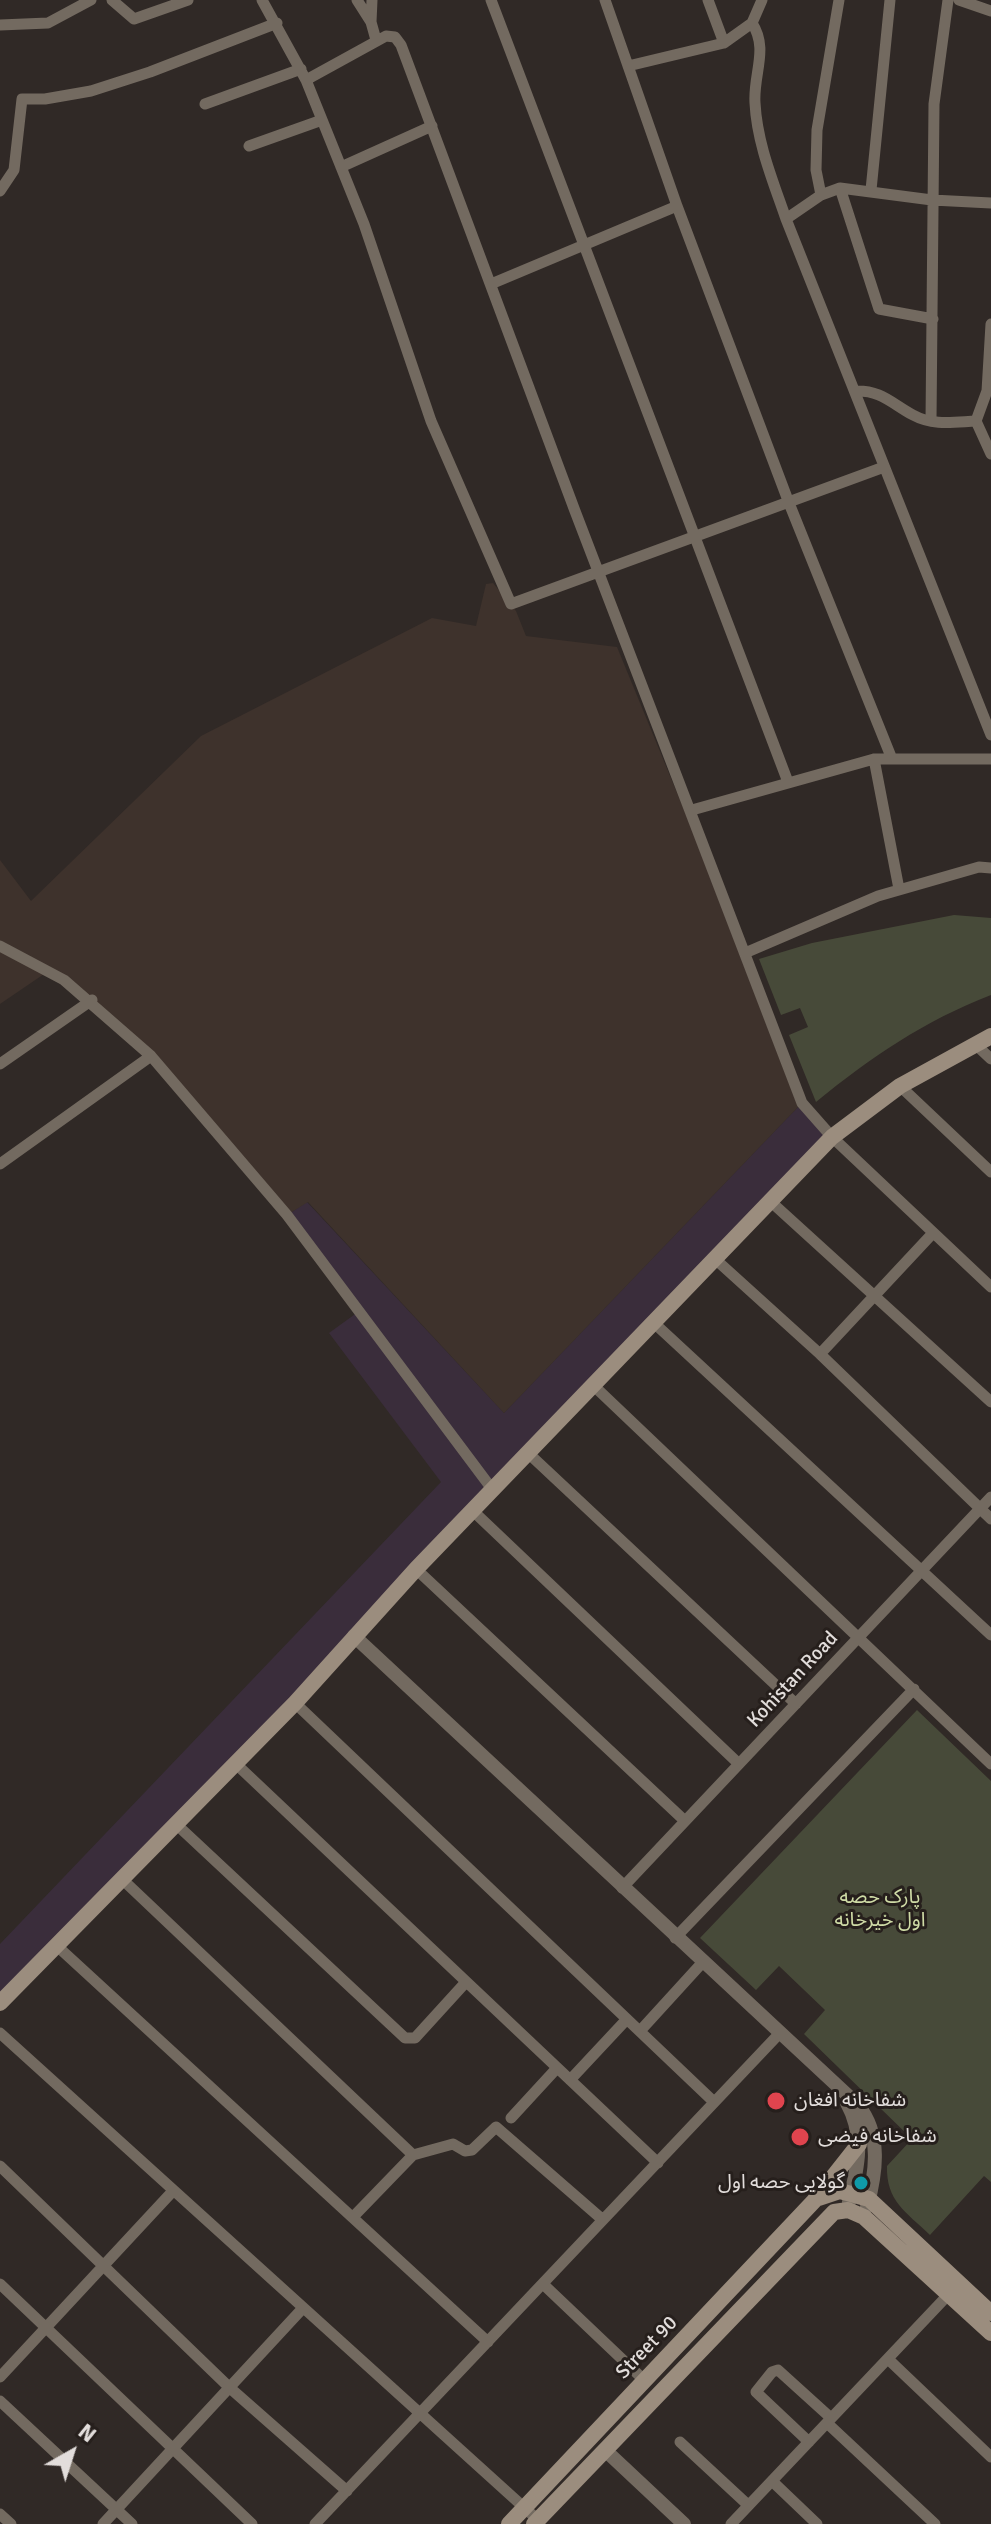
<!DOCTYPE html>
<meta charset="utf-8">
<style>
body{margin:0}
#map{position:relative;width:991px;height:2524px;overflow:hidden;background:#302926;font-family:Signika,sans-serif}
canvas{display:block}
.north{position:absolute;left:32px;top:2412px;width:80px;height:80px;-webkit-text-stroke:6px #261f1c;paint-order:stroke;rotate:39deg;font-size:22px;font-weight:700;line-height:32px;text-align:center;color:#e2dddb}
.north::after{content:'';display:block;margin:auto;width:28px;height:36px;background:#e2dddb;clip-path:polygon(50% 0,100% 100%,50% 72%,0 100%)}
</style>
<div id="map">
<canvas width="991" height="2524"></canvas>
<div class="north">N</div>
</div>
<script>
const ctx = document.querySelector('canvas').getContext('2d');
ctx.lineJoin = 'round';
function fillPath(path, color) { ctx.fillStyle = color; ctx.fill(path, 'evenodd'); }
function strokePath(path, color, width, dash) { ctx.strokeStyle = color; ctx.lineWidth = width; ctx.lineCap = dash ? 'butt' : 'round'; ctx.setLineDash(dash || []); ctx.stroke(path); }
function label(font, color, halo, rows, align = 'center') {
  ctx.font = font + ' Signika,"Noto Sans Arabic",sans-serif'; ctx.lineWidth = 6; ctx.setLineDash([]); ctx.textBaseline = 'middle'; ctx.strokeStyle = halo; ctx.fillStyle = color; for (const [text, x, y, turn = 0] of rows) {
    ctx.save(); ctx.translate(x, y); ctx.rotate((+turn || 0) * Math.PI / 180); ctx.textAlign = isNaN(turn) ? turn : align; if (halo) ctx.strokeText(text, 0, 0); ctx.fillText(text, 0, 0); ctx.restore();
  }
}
fillPath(new Path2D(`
 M798,1107l34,30 -832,866v-59l441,-462 -112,-149 29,-21 -71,-97 20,-13 197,211z`), '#3a2d3b');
fillPath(new Path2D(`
 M493,583l23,28 10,25 91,11 72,175 109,285 -294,306 -196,-211 -21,13 -136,-159 -104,-84 -47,32v-144l31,41 170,-165 231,-118 44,8 10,-42z`), '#3e322c');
fillPath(new Path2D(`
 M954,915l37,3v77c-67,26 -120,62 -175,107l-27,-67 19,-8 -8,-19 -19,7 -22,-56 53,-16z
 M917,1710l74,71v401l-7,-6 -54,59c-24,-23 -44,-34 -43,-69l25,-27 -108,-105 21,-24 -46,-44 -23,24 -56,-52z`), '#474a39');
strokePath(new Path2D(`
 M112,0l22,19 54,-19
 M262,0l44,80 58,144 67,197 80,183 373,-137
 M357,0l14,22 5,18
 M491,0l297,782
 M605,0l72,206 112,297 103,256
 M708,0l16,43
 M959,0l32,11
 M371,22l1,-22
 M752,23c17,26 1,51 3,80 2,40 18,78 31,116l205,516
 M0,25l48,-2 43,-23
 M628,66l96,-23 28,-20 10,-23
 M306,80l80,-44 9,1 6,8 174,466 227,592 30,34 159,150
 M205,104l96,-35
 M249,146l73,-26
 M341,167l91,-41
 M840,188l39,121 54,10
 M871,190l19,-190
 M0,191l14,-21 8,-71h23l46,-8 59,-19 127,-49
 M821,195l-5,-25 1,-40 22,-130
 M786,219l35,-24 19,-7 92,12 59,3
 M491,284l186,-78
 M991,324l-4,67 -11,30 15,33
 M855,391c26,-1 36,12 58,24 20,11 41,7 63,6
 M931,421l3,-317 14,-104
 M874,759l25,130
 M692,810l182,-51h117
 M0,946l64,34 87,76 136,159 205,274
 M745,953l133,-57 101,-29 12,1
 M974,1043l17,16
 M0,1064l92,-64
 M900,1086l91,86
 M0,1164l151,-108
 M769,1200l222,202
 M714,1258l106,96 171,165
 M653,1322l338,313
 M820,1354l113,-121
 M593,1385l398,379
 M527,1452l269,252
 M472,1510l267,254
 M416,1569l269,252
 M295,1703l419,399
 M235,1763l423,400
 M176,1824l229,214h10l51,-56
 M123,1880l290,275
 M622,1888l369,-391
 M675,1938l239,-249
 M57,1946l431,396
 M640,2031l62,-68
 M0,2033l538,487
 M570,2080l57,-61
 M511,2118l46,-50
 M0,2166l230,222 117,103
 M354,2216l59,-61 40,-11 12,7 7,-1 24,-23 107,93
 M0,2284l252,240
 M543,2284l101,96
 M888,2359l103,98
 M0,2377l172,-185
 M0,2401l132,123
 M827,2423l108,101
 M680,2442l68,63
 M809,2442l-53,-50 16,-20 6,-2 53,48
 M772,2481l45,43
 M0,2514l11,10
 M103,2524l200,-216
 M315,2524l463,-489
 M731,2524l217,-229`), '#736a60', 11);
strokePath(new Path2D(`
 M354,1636l504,469c24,30 18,68 9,102
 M847,2103c18,32 11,65 2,99
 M605,2450l79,74`), '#736a60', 14);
strokePath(new Path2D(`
 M0,2003l295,-300 121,-134 416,-432 68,-51 91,-50
 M819,2198l21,-7 29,8 122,114
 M509,2524l305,-323 45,-57
 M534,2524l300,-312 14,-2 16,7 127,116`), '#9b8d7e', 16);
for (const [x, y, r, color] of [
 [776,2101,10,"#e0444e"],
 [800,2137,10,"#e0444e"],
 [861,2183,8,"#0f9aa8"]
]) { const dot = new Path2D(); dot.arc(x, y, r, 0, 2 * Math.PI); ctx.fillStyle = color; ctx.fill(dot); strokePath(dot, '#261f1c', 3); }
label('20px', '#e2dddb', '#261f1c', [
 ["Kohistan Road",793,1680,-47],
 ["Street 90",647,2348,-46]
]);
label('20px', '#cfdba6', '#261f1c', [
 ["پارک حصه",880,1898],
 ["اول خیرخانه",880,1921]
]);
label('20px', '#e2dddb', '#261f1c', [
 ["شفاخانه افغان",794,2101],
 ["شفاخانه فیضی",818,2137],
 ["گولایی حصه اول",845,2183,"right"]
], 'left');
</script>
